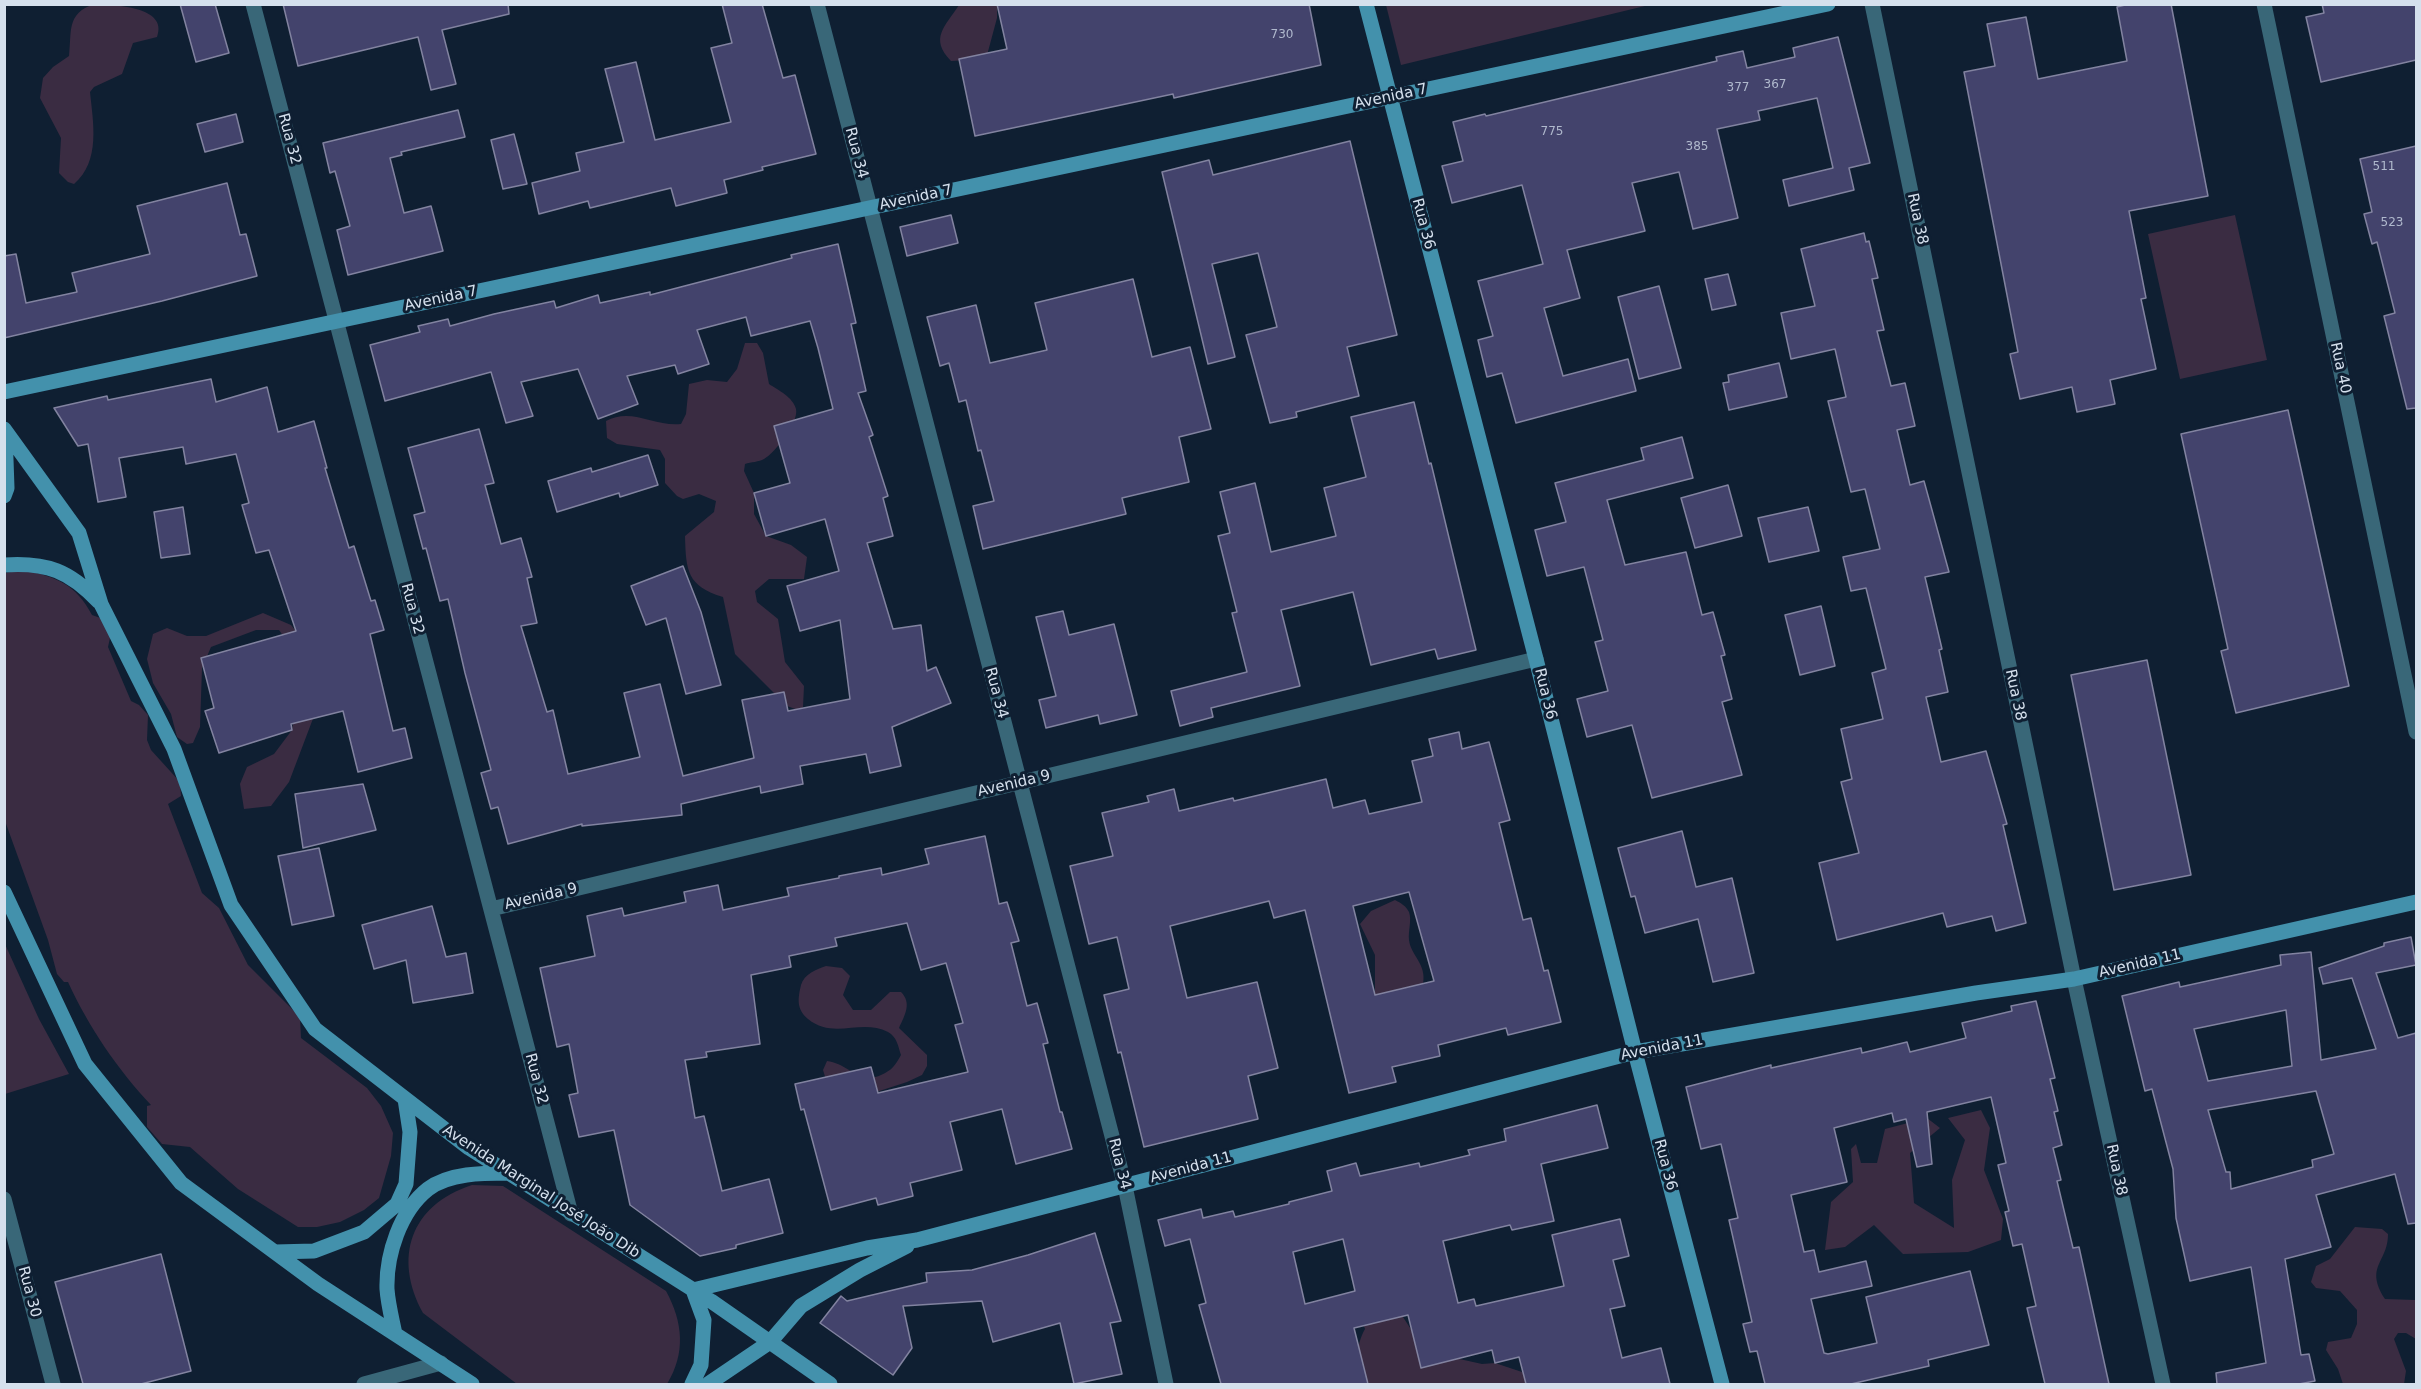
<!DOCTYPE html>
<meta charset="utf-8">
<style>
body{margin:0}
#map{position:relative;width:2421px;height:1389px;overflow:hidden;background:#0f1f32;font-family:"DejaVu Sans",sans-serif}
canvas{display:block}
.frame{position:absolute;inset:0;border:6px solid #d5e0ed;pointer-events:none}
</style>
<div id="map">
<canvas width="2421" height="1389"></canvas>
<div class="frame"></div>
</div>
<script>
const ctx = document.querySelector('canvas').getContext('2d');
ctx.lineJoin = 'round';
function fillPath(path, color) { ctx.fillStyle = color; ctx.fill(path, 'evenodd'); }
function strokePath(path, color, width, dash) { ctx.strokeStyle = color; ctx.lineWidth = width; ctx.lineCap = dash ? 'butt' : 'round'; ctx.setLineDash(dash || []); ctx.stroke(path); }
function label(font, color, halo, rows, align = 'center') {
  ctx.font = font + ' "DejaVu Sans",sans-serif'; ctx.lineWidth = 6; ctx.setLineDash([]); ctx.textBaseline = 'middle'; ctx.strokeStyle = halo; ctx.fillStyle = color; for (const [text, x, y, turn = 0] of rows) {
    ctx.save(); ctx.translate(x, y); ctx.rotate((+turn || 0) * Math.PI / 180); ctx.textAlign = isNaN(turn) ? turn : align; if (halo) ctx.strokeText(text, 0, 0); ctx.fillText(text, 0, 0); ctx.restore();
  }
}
fillPath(new Path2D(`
 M94,4c19,1 75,2 63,33l-24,6 -11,31 -28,13 -4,5c3,30 11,69 -16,92l-6,-2 -9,-9 2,-35 -21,-40 3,-20 10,-11 16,-11c3,-25 -3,-42 25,-52z
 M959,5h38v13l-11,41 -35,2c-22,-23 -6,-34 8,-56z
 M1386,5v-1l263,1 -248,60z
 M2235,215l32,145 -87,19 -32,-145z
 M745,343h12l6,10 6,31c9,6 24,13 27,25 3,13 -21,44 -32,50 -5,3 -13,3 -19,5l-1,7 10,22v21l12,22 25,9 16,12 -3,22h-35l-14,12 2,11 21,17 7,43 19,24 -1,21 -5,3 -11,-4 -52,-52 -12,-57c-36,-11 -37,-26 -38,-61l29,-24 2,-11 -17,-7 -16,5 -6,-3 -12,-13v-24l-5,-9 -43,-6 -10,-6 -1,-17c25,-14 49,6 75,3l5,-10 3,-30 18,-4 20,2 10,-13z
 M24,570c32,7 52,14 68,45l14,5 6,9 -4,18 23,54 8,4 9,10 -1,25 4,10 29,32 1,14 -13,8 34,89 17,15 29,57 52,52 1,21 66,50 14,18 12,27 -2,23 -12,42 -15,12 -24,12 -23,5h-19l-60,-38 -48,-42 -28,-3 -15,-17v-21l4,-1c-33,-35 -63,-79 -83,-123h-4l-7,-8 -9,-34 -43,-119v-248z
 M263,613l28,12 13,16 10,75 -25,66 -18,24 -27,3 -4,-25 7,-17 27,-13 18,-24 7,-49 -5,-30 -15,-21h-23l-45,17 -9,21 -2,59 -7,16 -6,1 -10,-7 -6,-23 -18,-31 -6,-24 6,-25 14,-6 20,8h19z
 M1395,900c6,3 11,6 14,12 3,8 -1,19 0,28 2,16 18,24 14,44l-39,15 -9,-4v-40l-15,-31 11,-13z
 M4,942l35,77 30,55 -64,20z
 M826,966l16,2 8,8 -7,19 10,15h18l19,-18h11c11,11 4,23 -2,36l28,27v11l-5,9 -15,7 -43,14 -37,-13 -4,-13 4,-9c20,2 33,24 54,14 11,-5 14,-9 20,-20 -3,-9 -4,-18 -13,-23 -27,-14 -54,8 -80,-13 -12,-10 -10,-21 -7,-34 3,-11 16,-16 25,-19z
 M1981,1110l9,18 -6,42 19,49 -2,21 -33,12 -65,2 -29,-29 -29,22 -20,3 6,-48 22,-20 -2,-33 5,-5 5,19h16l8,-34 42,-11 13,10 -30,25 4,50 40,25 -2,-48 13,-40 -17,-22z
 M472,1185l31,1 163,105c17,31 20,62 1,93h-150l-94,-71c-30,-55 -13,-108 49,-128z
 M2355,1227l27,2 6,5c0,29 -24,32 -3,65l31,1v39l-10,-6h-8l-4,6 12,32 -2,13h-61l-5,-15 -12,-19 2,-8 23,-4 6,-14v-14l-17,-19 -24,-3 -5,-6 5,-16 14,-7z
 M1401,1314l15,23 39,21 27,6 13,-1 27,9 10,9 1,3h-163c-15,-14 -15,-38 -5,-55l-1,-3 10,-11z`), '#3a2c42');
const building = new Path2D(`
 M180,4h35l14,49 -33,9z
 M283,4h225l1,10 -67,16 14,54 -25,6 -13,-53 -120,29z
 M722,4h40l21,74 12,-3 21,79 -54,13 1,3 -39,10 3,13 -51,13 -5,-18 -81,20 -2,-7 -49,13 -7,-31 48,-12 -4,-18 48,-11 -19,-73 31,-7 19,78 76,-18 -20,-74 21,-5z
 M997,4h312l12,61 -147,33 -1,-4 -198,42 -16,-77 48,-10z
 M2129,4h42l37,192 -79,15 17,87 -5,1 15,70 -46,11 5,24 -38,8 -5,-25 -52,12 -10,-45 8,-2 -54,-280 31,-6 -8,-42 39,-7 12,62 89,-18 -10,-54z
 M2322,4h94v56l-95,22 -15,-65 18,-4z
 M1838,37l32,126 -21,5 5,22 -65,16 -6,-26 50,-12 -16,-70 -59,13 2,9 -43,9 21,89 -45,11 -14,-57 -47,11 13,48 -78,19 13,48 -36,10 19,68 65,-17 8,32 -120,32 -14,-50 -15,4 -9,-37 15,-4 -15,-55 65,-17 -21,-79 -70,18 -10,-37 21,-5 -10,-39 32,-8 1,2 231,-55 -1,-4 27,-6 4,17 48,-11 -2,-9z
 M458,110l7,27 -64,15 1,3 -12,3 14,55 27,-7 12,45 -95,24 -11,-45 13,-4 -15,-55 -5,2 -7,-30z
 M236,114l7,28 -38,10 -8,-28z
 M514,134l13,50 -24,5 -12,-49z
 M1350,141l47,194 -50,12 12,49 -63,16 1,5 -27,6 -24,-88 31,-8 -19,-74 -46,11 23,93 -27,7 -46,-192 47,-12 4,15z
 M2416,146v262l-9,1 -23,-93 11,-3 -18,-71 -5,2 -8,-30 8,-2 -12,-53z
 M227,183l13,52 6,-1 11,42 -95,25 -158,37v-82l12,-2 10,49 51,-11 -5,-19 78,-19 -13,-48z
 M951,215l7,28 -51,13 -7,-29z
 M1864,233l2,9 3,-1 9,37 -6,1 12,51 -7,1 14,55 14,-3 10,43 -18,4 13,55 14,-4 25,91 -24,5 17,72 -3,1 9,42 -22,5 15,65 45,-11 21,73 -4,1 23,98 -30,8 -4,-15 -45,11 -4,-14 -106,27 -18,-77 40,-10 -18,-71 11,-3 -11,-50 42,-10 -11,-46 14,-4 -20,-81 -15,3 -8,-34 37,-8 -15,-60 -14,3 -23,-91 18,-4 -11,-48 -44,10 -10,-46 34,-7 -14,-57z
 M838,244l18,79 -5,1 15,67 -8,2 15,42 -4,2 19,59 -5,2 10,38 -26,7 26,86 28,-4 6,46 9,-4 15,36 -59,24 9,39 -31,7 -4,-19 -66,12 3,18 -42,9 -1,-7 -79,18 1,11 -100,11v-2l-74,20 -10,-37 -7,2 -10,-36 10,-3 -26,-97 -17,-74 -8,2 -14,-53 -3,1 -9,-34 11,-3 -17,-64 71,-19 15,54 -9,2 16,59 20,-6 11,39 -5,1 10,45 -16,3 26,86 6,-2 15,64 72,-17 -16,-64 36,-9 23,92 71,-18 -12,-58 42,-8 4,19 62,-12 -10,-79 -40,11 -13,-45 52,-15 -14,-52 -59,17 -12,-43 36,-10 -16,-57 59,-17 -15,-61 -8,-27 -59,15 -5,-19 -49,13 12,34 -31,10 -3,-9 -48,11 11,28 -40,15 -20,-50 -57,13 12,34 -27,7 -15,-51 -106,29 -15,-56 50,-13 -2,-6 30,-7 2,7 44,-12 60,-13 2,7 42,-13 2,8 50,-11v3l142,-37 -1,-3z
 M1728,274l8,31 -24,5 -7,-31z
 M1133,279l19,78 38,-10 21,82 -32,8 10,45 -67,16 4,16 -143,35 -10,-43 21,-5 -13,-51 -3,1 -12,-51 -7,2 -10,-39 -9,3 -13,-49 49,-12 14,58 57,-13 -12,-47z
 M1659,286l22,82 -42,11 -21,-82z
 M1779,363l8,34 -58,13 -6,-27 6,-1 -1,-7z
 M211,379l5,23 51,-15 11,45 36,-11 13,47h-2l24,80 5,-2 17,55 4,-1 9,30 -14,4 23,97 12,-3 7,30 -54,14 -15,-61 -52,13 1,6 -73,23 -14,-42 9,-3 -13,-50 95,-27 -27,-81 -13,3 -14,-48 7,-2 -13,-49 -50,10 -3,-17 -64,11 7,39 -28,5 -10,-58 -10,2 -24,-38 53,-12 1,4z
 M1414,402l15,62 2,-1 45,187 -38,9 -3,-10 -64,16 -18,-73 -72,18 19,76 -89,22 2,9 -33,9 -9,-35 76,-19 -15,-59 5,-1 -19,-76 12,-3 -10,-41 35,-9 16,69 65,-16 -12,-48 42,-11 -15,-60z
 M2288,410l61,276 -113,27 -15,-62 7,-2 -47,-215z
 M1682,437l11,41 -86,22 18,65 61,-13 16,63 11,-3 12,43 -4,1 11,43 -10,3 20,73 -90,23 -20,-73 -45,12 -10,-38 31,-8 -13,-49 8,-2 -19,-73 -37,9 -12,-46 31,-8 -11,-39 89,-23 -3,-12z
 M648,455l10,30 -38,12 -1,-4 -62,19 -9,-31 43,-13 1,4z
 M1728,485l14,51 -47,12 -14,-50z
 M183,507l7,47 -29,4 -7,-46z
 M1808,507l11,44 -50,11 -11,-44z
 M683,566l18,46 20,73 -35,9 -20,-76 -20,7 -15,-39z
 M1821,606l14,60 -35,9 -15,-60z
 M1063,611l6,24 45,-11 23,91 -37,9 -2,-9 -52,13 -7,-28 17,-4 -20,-79z
 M2147,660l44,215 -77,15 -43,-215z
 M1459,732l3,17 27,-7 21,78 -11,3 24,97 8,-2 13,53 4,-1 13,52 -53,13 -2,-7 -68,17 2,11 -48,11 4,15 -47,11 -44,-183 -31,8 -5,-17 -99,25 17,72 70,-16 21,86 -30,8 10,43 -114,28 -23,-95 -3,1 -14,-58 25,-6 -12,-52 -28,7 -19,-78 43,-10 -11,-43 47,-11 -2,-6 27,-7 5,22 54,-13 1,3 92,-22 7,29 32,-8 4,14 53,-12 -10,-41 21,-5 -4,-17zM1409,892l25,89 -59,14 -22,-89z
 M363,784l13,46 -73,18 -8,-54z
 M1682,831l14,56 36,-9 22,95 -41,9 -15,-63 -53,14 -10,-37 -4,1 -13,-49z
 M985,836l14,68 8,-2 12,39 -8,2 16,63 10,-3 11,40 -5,1 17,68h2l10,37 -56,15 -14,-55 -52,13 12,48 -52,13 3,13 -35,9 -2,-7 -45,12 -27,-101 -3,1 -6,-26 76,-17 7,26 90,-21 -13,-47 8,-2 -17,-60 -25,7 -14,-47 -72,15 2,8 -48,10 2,11 -40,8 9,69 -54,8 1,5 -22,3 10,58 9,-2 18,75 47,-12 14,54 -47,12v3l-36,8 -70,-51 -16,-75 -35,7 -10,-42 9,-2 -9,-49 -12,3 -17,-79 55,-12 -8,-40 35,-8 2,8 62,-14 -2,-10 34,-7 5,25 66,-14 -2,-8 52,-10v-2l42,-8 1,7 47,-11 -4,-15z
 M319,848l15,68 -42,9 -14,-69z
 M432,906l14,51 20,-4 7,40 -60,10 -7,-43 -32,9 -12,-44z
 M2411,937l5,28 -40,8 22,65 18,-5v190l-8,1 -13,-50 -79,21 15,52 -46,12 16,96 8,-1 6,27 -16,3h-82l-1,-11 50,-10 -15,-96 -61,14 -14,-63 -3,-49 -21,-80 -7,2 -23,-95 57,-14 1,5 101,-22 -1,-10 31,-3 10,108 55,-11 -24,-71 -29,6 -4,-16 65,-22v-3zM2286,1010l6,56 -84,15 -14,-52zM2316,1091l18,63 -22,6 1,7 -82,22 -1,-17h-4l-18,-62z
 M2036,1001l19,77 -5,1 8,32 -4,1 8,33 -9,3 8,32 -4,1 16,67 6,-1 30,137h-64l-18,-76 9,-2 -14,-62 -9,2 -8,-34 4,-1 -11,-46 8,-2 -15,-66 -64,15 5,52 -15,3 -11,-48 -12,3 -2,-9 -58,15 13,54 -56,13 13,57 10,-2 5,22 47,-11 6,25 -61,13 13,54 4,1 49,-11 -11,-46 104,-26 19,74 -61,15 1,6 -78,18h-86l-8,-33 -7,1 -7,-28 9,-2 -23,-102 9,-2 -17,-74 -20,5 -15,-62 85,-22v3l90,-20 1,5 45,-11 3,10 56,-14 -4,-15 50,-12 -1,-5z
 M1597,1105l11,43 -67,16 13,57 -42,9 -2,-5 -67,16 15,62 16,-4 2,7 88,-20 -12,-51 68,-16 9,37 -16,4 12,46 -15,3 12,49 39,-10 9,36h-144l-7,-27 -24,6 -3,-13 -71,18 -13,-53 -54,13 14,56h-147l-22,-79 7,-2 -16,-64 -25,7 -7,-26 43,-11 2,9 30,-7 2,6 54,-13v-2l43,-11 -5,-20 29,-8 4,13 59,-13 1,4 50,-12 -2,-5 38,-9 -2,-12zM1343,1239l12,52 -50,13 -12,-52z
 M1095,1233l26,88 -11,2 12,51 -48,10 -14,-61 -67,19 -11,-41 -79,5 9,42 -19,27 -73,-52 21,-27 6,5 80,-19 -1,-9 46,-3 56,-15z
 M161,1254l30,117 -50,13h-58l-28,-102z`);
fillPath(building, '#43436c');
strokePath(building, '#8283a0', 1.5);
strokePath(new Path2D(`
 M253,4l318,1210
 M817,4l308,1182 41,198
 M1872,4l202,975 89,405
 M2264,4l152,728
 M491,909l1045,-250
 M4,1199l49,185
 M364,1384l77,-21`), '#396778', 15);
strokePath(new Path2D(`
 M1366,4l170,655 99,393 87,332
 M4,392l1824,-388
 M4,429l75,104 22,71 73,145 57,156 84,124 154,119 242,153 119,83
 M4,496l3,-8 -2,-57
 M4,565c43,-3 66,6 95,37
 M4,892l81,172 96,119 137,101 154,100
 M275,1252l39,-1 50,-19 33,-28 9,-20 4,-52 -5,-33
 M395,1334c-3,-15 -7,-30 -8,-45 -1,-34 13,-78 41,-100 21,-16 55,-16 80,-16
 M692,1384l9,-19 3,-45 -11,-30 174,-42 50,-8 718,-188 341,-59 98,-14 342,-77
 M708,1384l62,-42 31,-36 59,-36 47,-24`), '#4391ac', 15);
label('12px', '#b0b9cd', null, [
 ["730",1282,35],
 ["367",1775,85],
 ["377",1738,88],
 ["775",1552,132],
 ["385",1697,147],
 ["511",2384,167],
 ["523",2392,223]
]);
label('15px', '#d5e0ed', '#0f1f32', [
 ["Avenida 7",1391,97,-12],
 ["Rua 32",289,139,75],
 ["Rua 34",856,153,75],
 ["Avenida 7",916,198,-12],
 ["Rua 38",1917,219,78],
 ["Rua 36",1423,224,75],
 ["Avenida 7",441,299,-12],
 ["Rua 40",2340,368,78],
 ["Rua 32",412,609,75],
 ["Rua 34",996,693,75],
 ["Rua 36",1545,694,76],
 ["Rua 38",2015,695,78],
 ["Avenida 9",1014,784,-13],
 ["Avenida 9",541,897,-13],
 ["Avenida 11",2140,964,-13],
 ["Avenida 11",1662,1048,-11],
 ["Rua 32",536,1079,75],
 ["Rua 34",1119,1164,76],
 ["Rua 36",1665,1165,75],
 ["Avenida 11",1191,1168,-15],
 ["Rua 38",2116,1170,78],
 ["Avenida Marginal José João Dib",541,1192,33],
 ["Rua 30",29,1292,75]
]);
</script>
